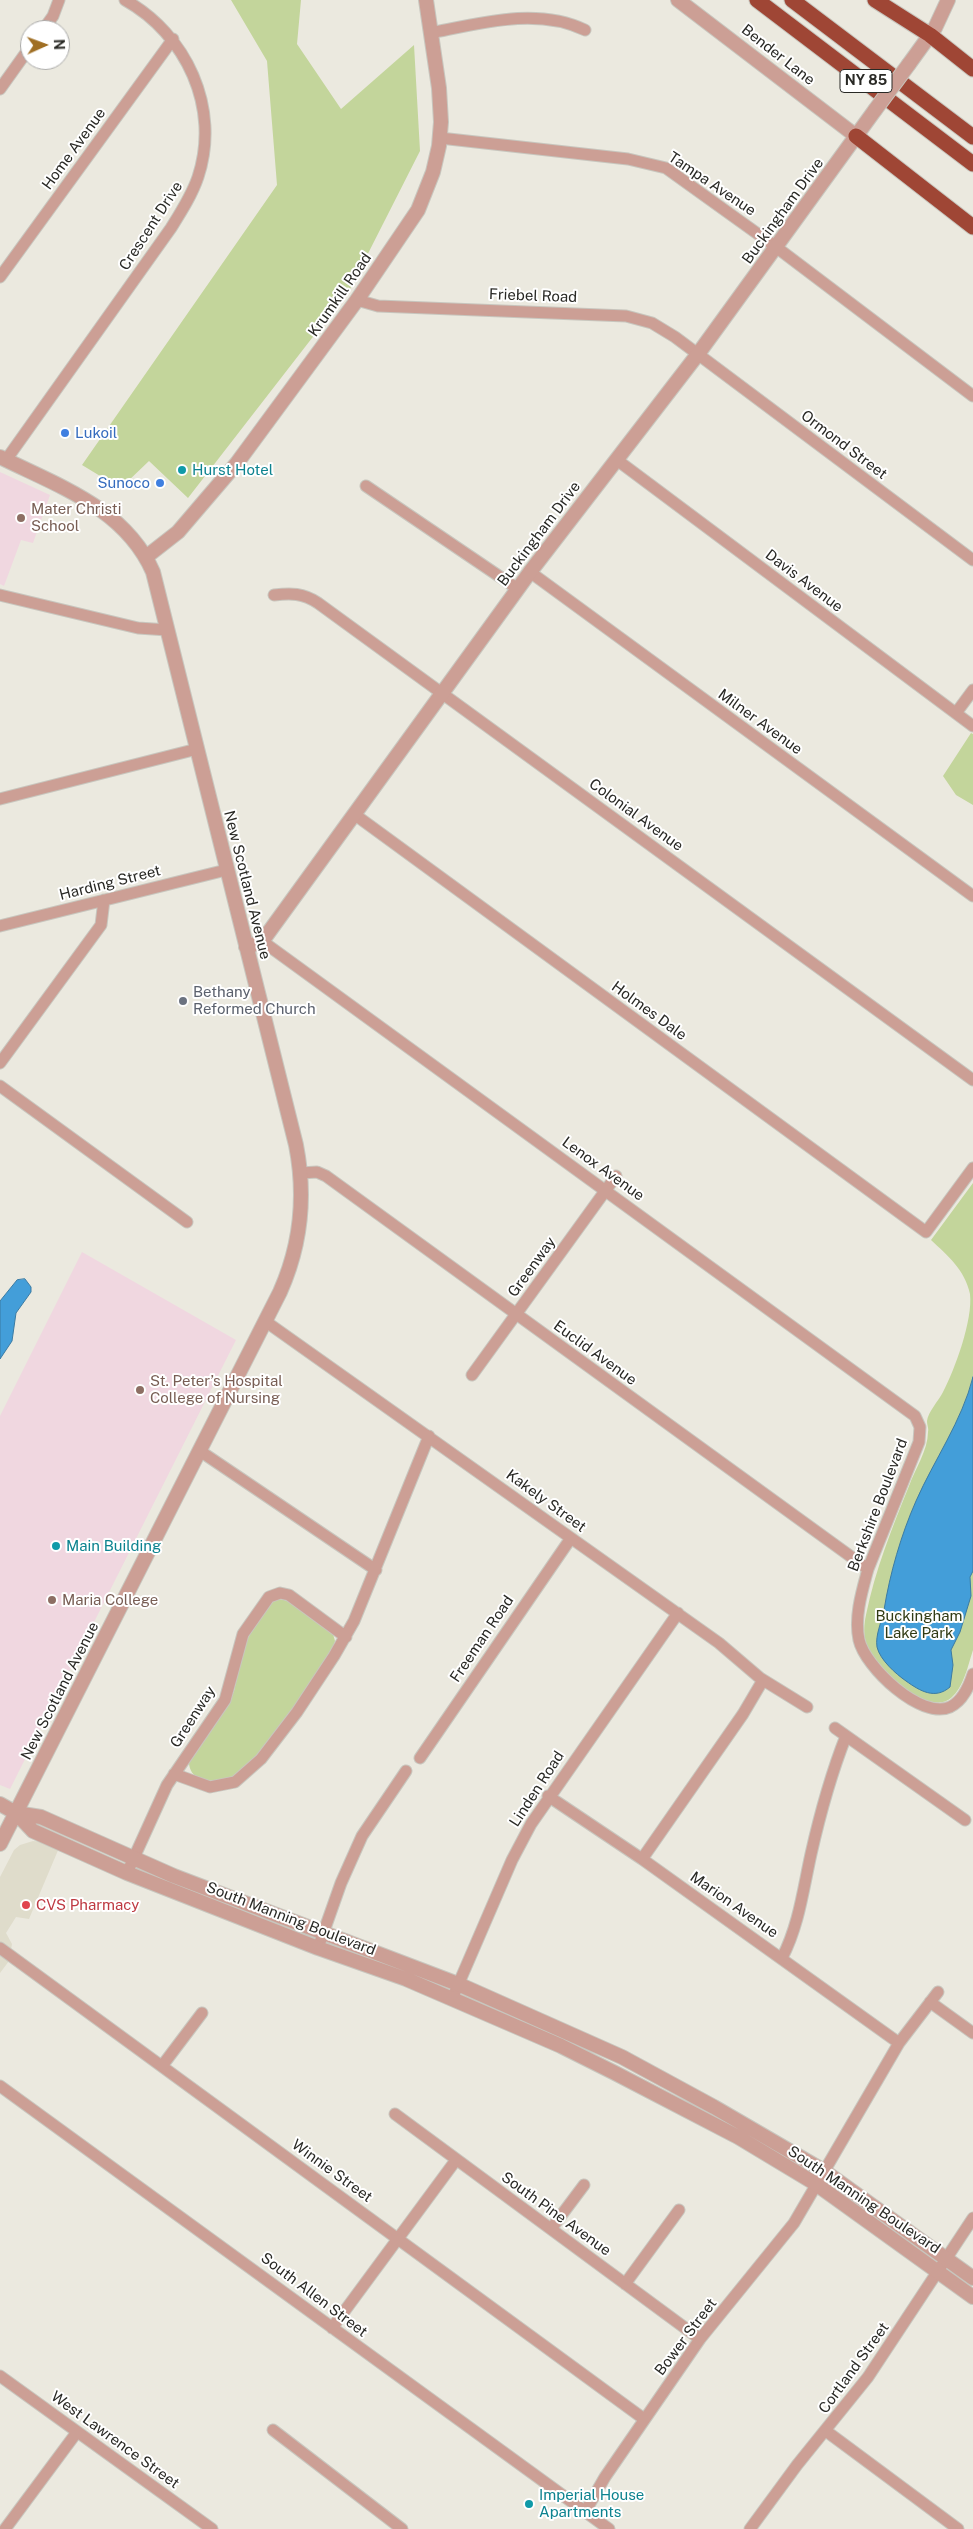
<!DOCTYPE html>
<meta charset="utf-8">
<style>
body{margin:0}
#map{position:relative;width:973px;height:2529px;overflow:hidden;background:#ebe9df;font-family:"Public Sans",sans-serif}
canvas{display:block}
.north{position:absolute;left:20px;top:20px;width:50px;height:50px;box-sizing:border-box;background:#fff;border:1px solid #a9a9a8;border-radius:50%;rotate:88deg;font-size:14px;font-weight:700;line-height:20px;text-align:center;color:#292925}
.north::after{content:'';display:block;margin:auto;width:18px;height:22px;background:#a06f24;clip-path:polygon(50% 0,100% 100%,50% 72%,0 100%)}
</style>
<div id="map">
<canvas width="973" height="2529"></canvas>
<div class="north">N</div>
</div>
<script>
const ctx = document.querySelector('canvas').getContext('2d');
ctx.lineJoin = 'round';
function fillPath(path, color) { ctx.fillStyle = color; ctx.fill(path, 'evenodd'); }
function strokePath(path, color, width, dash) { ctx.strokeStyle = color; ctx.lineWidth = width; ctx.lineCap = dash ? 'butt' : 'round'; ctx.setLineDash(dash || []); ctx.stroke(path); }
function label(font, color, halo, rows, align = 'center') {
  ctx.font = font + ' "Public Sans",sans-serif'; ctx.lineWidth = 4; ctx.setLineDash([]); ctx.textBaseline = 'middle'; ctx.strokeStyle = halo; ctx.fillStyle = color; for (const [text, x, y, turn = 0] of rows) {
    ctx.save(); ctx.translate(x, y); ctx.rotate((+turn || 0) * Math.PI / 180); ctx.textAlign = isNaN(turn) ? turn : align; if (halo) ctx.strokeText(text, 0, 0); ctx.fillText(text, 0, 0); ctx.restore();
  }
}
fillPath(new Path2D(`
 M33,1841l12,1 14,6 -30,71 -13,-2 -10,16 6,11 -3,17 -9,12v-96l14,-27 6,-5z`), '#dfdccb');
fillPath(new Path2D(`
 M0,472l50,23 -17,48 -12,-3 -17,46 -4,-2z
 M82,1252l154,88 -226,449 -10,-4v-369z`), '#f0d7e0');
fillPath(new Path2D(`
 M231,0h70l-4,44 44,65 73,-64 6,106 -70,138 -162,209 -39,-37 -24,23 -15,-2 -28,-17 195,-280 -10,-124z
 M971,733l2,1v71l-17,-10 -13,-19z
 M973,1183v467c-5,15 -9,37 -22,48 -24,20 -75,-32 -84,-53 -4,-10 -3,-21 -1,-30 9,-45 26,-87 43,-129 6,-17 19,-36 19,-54 1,-3 -1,-7 -1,-11 1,-9 12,-21 16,-29 12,-23 30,-72 27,-98 -5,-24 -22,-38 -39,-54z
 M280,1599l8,2 45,33 2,7 -2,8c-13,23 -77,117 -98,128 -10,5 -24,5 -34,2 -8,-3 -12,-9 -12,-17l39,-57 6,-14 11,-50 28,-40z`), '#c3d59b');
const water = new Path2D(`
 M25,1279l6,8v5l-15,21 -4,28 -12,18v-58l17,-21z
 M973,1377v194l-3,6 1,19 -11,36 -9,18 2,15 -3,22c-15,13 -30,4 -44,-6 -10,-7 -26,-21 -29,-34 -2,-12 5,-26 7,-37 6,-37 17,-75 32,-109 18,-41 46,-80 57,-124z`);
fillPath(water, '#439ed9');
strokePath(water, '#3b7ba3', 1);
const minor = new Path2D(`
 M43,30l10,-14 6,-16
 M431,33c50,-10 106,-26 154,-3
 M0,89l30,-42
 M440,138l188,21 38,9 110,79 197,149
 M0,277l173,-238
 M357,300l21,6 248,10 26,7 23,14 298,223
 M6,460l165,-232c10,-16 21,-33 27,-51 23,-69 -12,-143 -73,-177
 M617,460l356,266
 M366,486l152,103
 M530,572l443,324
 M0,595l138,33 30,2
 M274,595c17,-2 29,-2 44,8l655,477
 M956,713l17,-23
 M0,799l197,-50
 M354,814l572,418 47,-64
 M0,926l226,-56
 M262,941l653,475 5,11 -1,15 -51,127c-6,22 -14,48 -9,71 6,27 62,80 91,67 13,-6 19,-21 23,-33
 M0,1063l101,-138 3,-25
 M0,1086l187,136
 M301,1173l16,-1 9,4 542,393
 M265,1321l454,322 41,35 47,29
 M472,1375l144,-199
 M200,1451l176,119
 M835,1728l130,92
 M420,1758l151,-220
 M174,1774l36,13 25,-5 26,-23 36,-47 37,-56 20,-35 75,-185
 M548,1796l94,63 257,184
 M642,1859l101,-145 20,-34
 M127,1873l40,-88 58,-85 18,-66 26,-37 11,-4 9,2 57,42
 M0,1948l644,471
 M318,1948l23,-65 21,-47 44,-65
 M782,1958c17,-33 21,-68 29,-104 9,-40 20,-80 35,-118
 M452,1999l60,-139 19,-36 147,-211
 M930,2002l43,31
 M162,2066l40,-53
 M0,2086l609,443
 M395,2114l305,225
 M551,2229l33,-44
 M625,2284l54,-74
 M332,2328l124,-168
 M0,2376l212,153
 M273,2430l129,99
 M826,2431l132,98
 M585,2512l20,-35 95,-138 94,-116 105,-180 39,-51
 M5,2529l72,-97
 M750,2529l47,-64 71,-88 105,-159`);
const tertiary = new Path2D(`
 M678,0l178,136
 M909,64l26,-36 13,-28
 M0,457c58,29 125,51 153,115l143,573c10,51 5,100 -16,147l-280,552
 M146,557l32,-25 59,-69 120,-163 61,-90 15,-38 6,-26 2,-24 -2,-34 -13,-88
 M246,947l13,-4 7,-7 264,-364 168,-218 177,-244
 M0,1804l16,9 25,4 133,59 284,108 164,73 92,50 110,64 149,107
 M16,1813l17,18 94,42 191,75 88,31 155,67 54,27 123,64 78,47 157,113`);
const motorway = new Path2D(`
 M757,0l216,164
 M792,0l181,137
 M875,0l55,35 43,34
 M856,136l117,91`);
strokePath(minor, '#c8c6be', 13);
strokePath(tertiary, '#c8c6be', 16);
strokePath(motorway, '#c8c6be', 17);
strokePath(minor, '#cc9f95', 11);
strokePath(tertiary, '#cc9f95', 14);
strokePath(motorway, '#9f4635', 15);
const tertiaryBridge = new Path2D(`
 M875,110l34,-46`);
strokePath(tertiaryBridge, '#c8c6be', 16, []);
strokePath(tertiaryBridge, '#cc9f95', 14);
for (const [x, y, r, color] of [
 [65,433,5,"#3f7fe0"],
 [182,470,5,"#0f9aa8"],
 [160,483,5,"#3f7fe0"],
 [21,518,5,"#8d6e63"],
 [183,1001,5,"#6b7280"],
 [140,1390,5,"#8d6e63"],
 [56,1546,5,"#0f9aa8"],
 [52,1600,5,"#8d6e63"],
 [26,1905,5,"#e0444e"],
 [529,2504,5,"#0f9aa8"]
]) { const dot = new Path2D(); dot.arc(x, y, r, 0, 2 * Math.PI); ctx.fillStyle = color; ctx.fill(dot); strokePath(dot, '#fff', 2); }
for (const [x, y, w] of [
 [866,81,52]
]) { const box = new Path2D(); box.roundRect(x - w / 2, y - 11.5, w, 23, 4); ctx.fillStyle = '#fff'; ctx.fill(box); strokePath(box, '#292925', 1); }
label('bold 14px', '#292925', null, [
 ["NY 85",866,81]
]);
label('15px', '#292925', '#fff', [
 ["Bender Lane",778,55,38],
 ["Home Avenue",74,149,-54],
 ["Tampa Avenue",712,184,34],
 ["Buckingham Drive",783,211,-54],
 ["Crescent Drive",151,226,-57],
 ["Krumkill Road",340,295,-55],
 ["Friebel Road",533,296,2],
 ["Ormond Street",844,445,37],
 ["Buckingham Drive",539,534,-53],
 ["Davis Avenue",804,581,37],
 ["Milner Avenue",760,722,36],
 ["Colonial Avenue",636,815,36],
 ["Harding Street",110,883,-14],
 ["New Scotland Avenue",247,885,76],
 ["Holmes Dale",649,1011,36],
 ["Lenox Avenue",603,1169,36],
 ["Greenway",532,1267,-54],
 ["Euclid Avenue",595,1353,36],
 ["Kakely Street",546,1501,36],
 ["Berkshire Boulevard",878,1505,-69],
 ["Freeman Road",482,1639,-56],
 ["New Scotland Avenue",60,1691,-63],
 ["Greenway",193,1717,-57],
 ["Linden Road",537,1789,-57],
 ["Marion Avenue",734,1905,35],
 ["South Manning Boulevard",291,1919,21],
 ["Winnie Street",332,2171,36],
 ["South Manning Boulevard",864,2200,34],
 ["South Pine Avenue",556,2214,36],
 ["South Allen Street",314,2295,37],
 ["Bower Street",686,2337,-53],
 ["Cortland Street",854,2368,-54],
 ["West Lawrence Street",115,2440,36]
]);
label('15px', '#366cbe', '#fff', [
 ["Lukoil",75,433],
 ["Sunoco",150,483,"right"]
], 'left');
label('15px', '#0d838f', '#fff', [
 ["Hurst Hotel",192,470],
 ["Main Building",66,1546],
 ["Imperial House",539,2495],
 ["Apartments",539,2512]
], 'left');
label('15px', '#785e54', '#fff', [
 ["Mater Christi",31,509],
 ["School",31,526],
 ["St. Peter’s Hospital",150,1381],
 ["College of Nursing",150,1398],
 ["Maria College",62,1600]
], 'left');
label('15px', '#5b616d', '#fff', [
 ["Bethany",193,992],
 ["Reformed Church",193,1009]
], 'left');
label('15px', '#313b15', '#fff', [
 ["Buckingham",919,1616],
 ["Lake Park",919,1633]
]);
label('15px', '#be3a42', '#fff', [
 ["CVS Pharmacy",36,1905]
], 'left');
</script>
